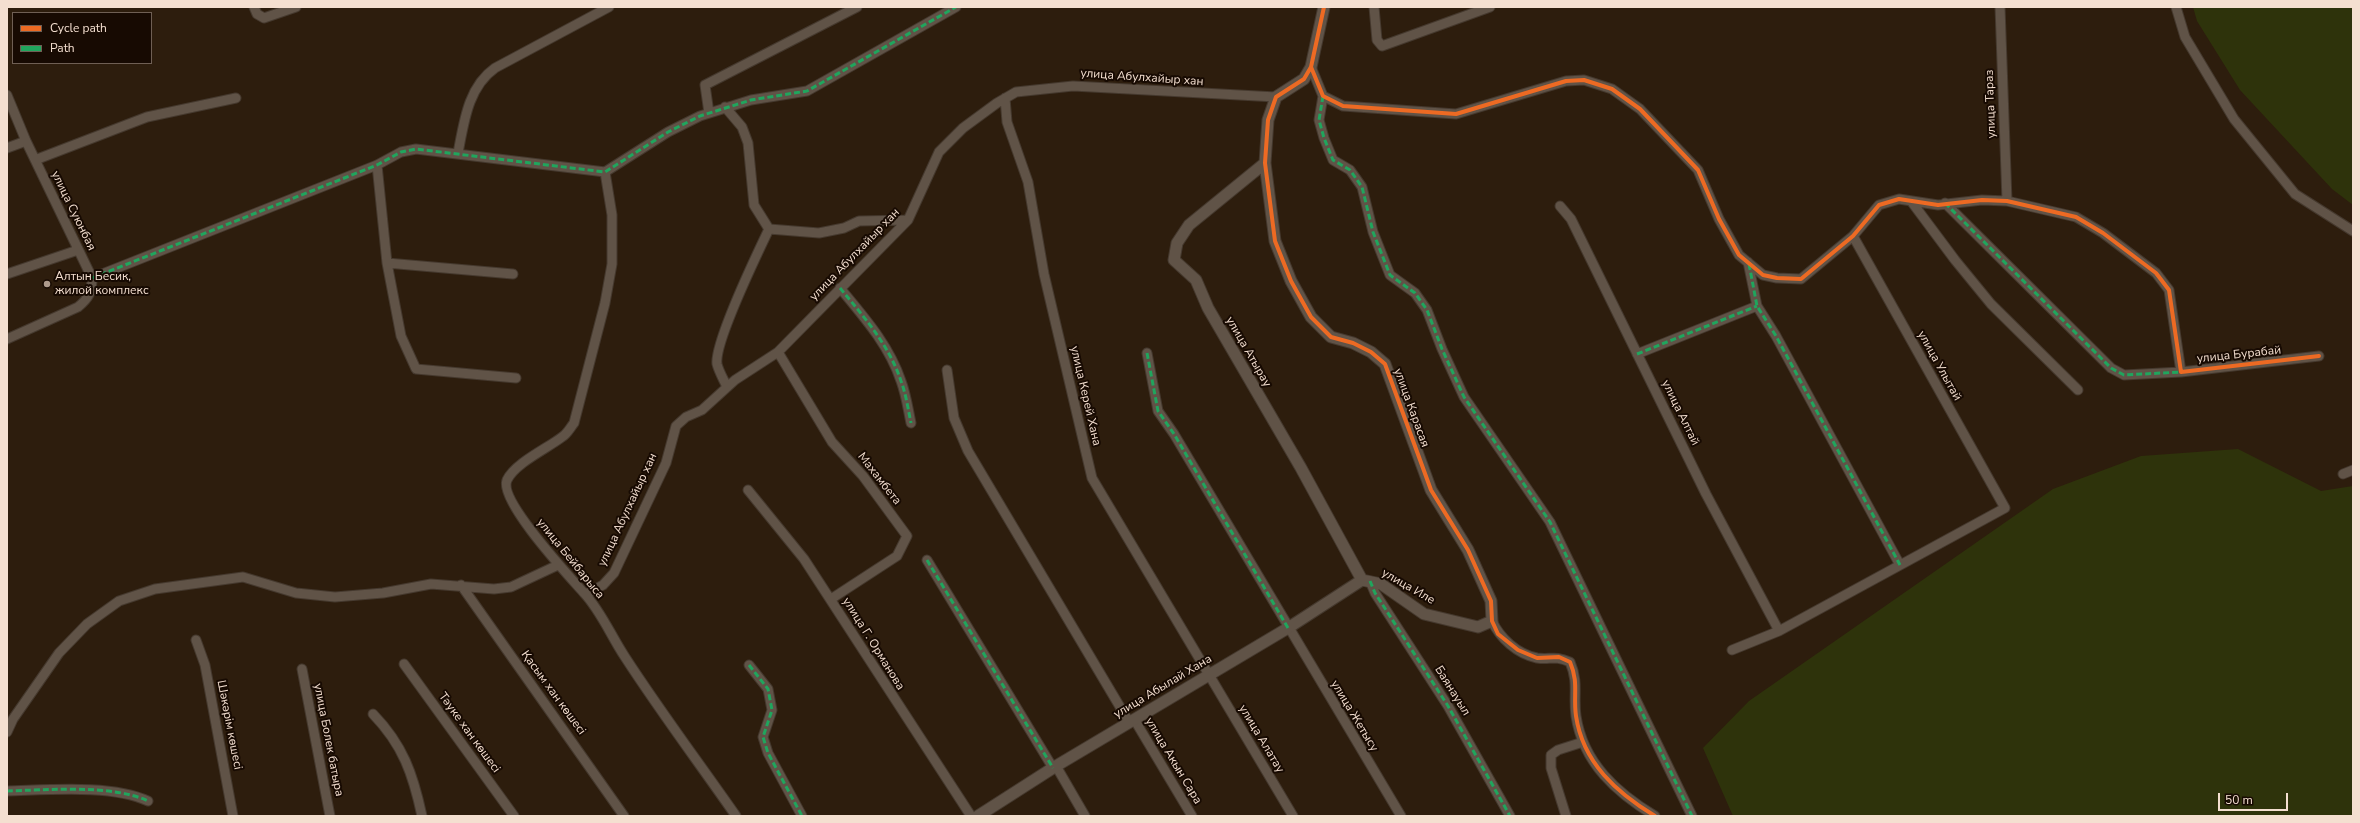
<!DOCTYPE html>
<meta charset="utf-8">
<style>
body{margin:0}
#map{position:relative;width:2360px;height:823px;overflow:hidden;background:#2d1d0d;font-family:"Nunito Sans",sans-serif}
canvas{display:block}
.frame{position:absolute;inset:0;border:8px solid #f4dfd0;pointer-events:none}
.legend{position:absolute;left:12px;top:12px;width:140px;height:52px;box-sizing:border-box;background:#170a02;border:1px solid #6f5f54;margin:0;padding:5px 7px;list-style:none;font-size:12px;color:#f4dfd0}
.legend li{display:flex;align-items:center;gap:8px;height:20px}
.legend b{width:20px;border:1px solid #6f5f54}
.scale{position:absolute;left:2218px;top:793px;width:70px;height:18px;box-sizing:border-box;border:2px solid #f4dfd0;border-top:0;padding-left:5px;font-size:12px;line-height:14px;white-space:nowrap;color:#f4dfd0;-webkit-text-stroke:3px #170a02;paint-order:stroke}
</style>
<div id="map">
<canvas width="2360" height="823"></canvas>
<div class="frame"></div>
<ul class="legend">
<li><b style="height:5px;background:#ed6a23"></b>Cycle path</li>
<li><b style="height:5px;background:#20a55d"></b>Path</li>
</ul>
<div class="scale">50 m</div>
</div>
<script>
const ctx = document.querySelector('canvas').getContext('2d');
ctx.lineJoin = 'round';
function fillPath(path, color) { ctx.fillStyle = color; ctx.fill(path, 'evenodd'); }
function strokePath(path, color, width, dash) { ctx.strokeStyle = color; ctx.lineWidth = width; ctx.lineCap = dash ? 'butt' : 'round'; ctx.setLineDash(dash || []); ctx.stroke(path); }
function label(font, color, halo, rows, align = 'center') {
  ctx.font = font + ' "Nunito Sans",sans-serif'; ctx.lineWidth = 4; ctx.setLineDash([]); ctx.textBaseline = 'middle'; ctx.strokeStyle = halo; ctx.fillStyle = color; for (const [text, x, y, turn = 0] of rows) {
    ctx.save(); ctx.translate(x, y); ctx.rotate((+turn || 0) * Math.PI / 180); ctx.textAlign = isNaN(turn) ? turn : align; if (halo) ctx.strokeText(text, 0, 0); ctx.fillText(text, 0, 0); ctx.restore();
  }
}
fillPath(new Path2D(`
 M2193,7h160v198l-21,-16 -92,-99 -43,-69z
 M2238,449l83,42 32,-5v330h-620l-30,-68 46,-47 304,-212 88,-33z`), '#2e330b');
const minor = new Path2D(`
 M254,7l3,7 7,4 32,-11
 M1374,7l3,33 5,6 108,-39
 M2000,7l7,194
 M2176,7l9,30 49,82 61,75 58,37
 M1311,67l12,29 20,10 113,8 110,-33 18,-1 28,9 28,20 58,61 21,49 20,36 24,20 14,3 24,1 52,-43 26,-31 20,-6 39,6 44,-5 25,1 69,16 27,16 53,40 13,17 12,82 138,-16
 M7,95l19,46 66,137c0,14 -3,20 -14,29l-71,32
 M1323,96l-4,24 5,18 9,22 17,10 12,17 11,45 17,43 25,18 12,17 15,39 22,48 86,125 142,294
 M1005,98l2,24 21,60 16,92 48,204 201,338
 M725,107l17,20 6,16 6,62 15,24
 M709,113l-4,-28 152,-78
 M7,148l19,-7
 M458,153c6,-31 10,-66 37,-85l114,-61
 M35,160l112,-43 89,-19
 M377,165l10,98 14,73 15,33 100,9
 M605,172l7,43v49l-7,39 -31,120c-4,5 -7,11 -12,14 -14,11 -47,26 -55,43 -9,20 63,97 77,113 17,18 27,43 41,64 35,54 74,106 111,159
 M1911,201l44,59 36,44 87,86
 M1945,203l166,165 13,7 57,-3
 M1560,206l11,13 135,275 73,137
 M1748,262l9,44 19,30 124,229
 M387,263l126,11
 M7,274l71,-24
 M92,278l285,-113 24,-13 15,-3 189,23 63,-40 32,-16 51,-16 56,-9 149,-84
 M840,288c24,29 49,57 61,93 5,13 7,28 10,42
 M778,352l54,90 31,34 44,60 -10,20 -66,43
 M1147,353l11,58 16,23 227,382
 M1637,354l120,-48
 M947,370l7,48 14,33 161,271
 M727,387c-3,-7 -8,-15 -10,-23 -3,-21 41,-112 52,-135l50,4 25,-5 15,-7 49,-1
 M2343,474l10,-4
 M748,490l56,69 167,257
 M927,560l126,208
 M1370,581l5,12 73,113 62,110
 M461,585l163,231
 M586,594l17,-9 11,-12 52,-110 10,-37 10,-9 16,-7 33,-30 43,-28 130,-132 31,-68 24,-24 34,-25 19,-11 57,-6 203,11
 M1492,621c8,17 25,33 45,37 14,2 17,-3 33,4 9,21 3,33 6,54 7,47 41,77 79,100
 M196,640l9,25 28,151
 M1732,650l47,-19 226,-123 -152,-272
 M404,664l110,152
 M749,665l19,24 4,21 -9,27 5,16 34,63
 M302,669l28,147
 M373,714c30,31 40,60 49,102
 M1134,719l58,97
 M7,732l6,-13 46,-66 28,-29 32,-23 36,-12 88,-12 53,16 39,4 48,-4 48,-9 63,5 17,-2 47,-22
 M1056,766l29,50
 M7,791c40,-1 105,-7 141,10
 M1566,816l-15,-48v-13l7,-5 25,-8`);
const tertiary = new Path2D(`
 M1324,7l-13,60 -7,12 -28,18 -8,23 -3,43 10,78 16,40 20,36 20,20 22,6 18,9 14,12 46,126 37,60 23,51 1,20 -14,6 -54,-13 -43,-30 -19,-4
 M1265,163l-76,62 -12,18 -3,17 22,20 12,28 93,160 61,112
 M978,816l78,-50 232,-138 74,-48`);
strokePath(minor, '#45392e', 11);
strokePath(tertiary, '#45392e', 13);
strokePath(minor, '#605347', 9);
strokePath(tertiary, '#605347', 11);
strokePath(new Path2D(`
 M1323,96l-4,24 5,18 9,22 17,10 12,17 11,45 17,43 25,18 12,17 15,39 22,48 86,125 142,294
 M1945,203l166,165 13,7 57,-3
 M1749,264l8,42 19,30 124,229
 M92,278l285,-113 24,-13 15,-3 189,23 63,-40 32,-16 51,-16 56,-9 149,-84
 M840,288c24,29 49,57 61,93 5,13 7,28 10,42
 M1147,353l11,58 16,23 114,194
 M1637,354l120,-48
 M927,560l126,208
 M1370,581l5,12 73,113 62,110
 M749,665l19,24 4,21 -9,27 5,16 34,63
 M7,791c40,-1 105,-7 141,10`), '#20a55d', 3, [6, 3]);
strokePath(new Path2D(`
 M1324,7l-13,60 -7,12 -28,18 -8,23 -3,43 10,78 16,40 20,36 20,20 22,6 18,9 14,12 46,126 37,60 23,51 1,20 6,13 20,16 19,8 22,-1 11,5c9,21 3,33 6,54 7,47 41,77 79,100
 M1311,67l12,29 20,10 113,8 110,-33 18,-1 28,9 28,20 58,61 21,49 20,36 24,20 14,3 24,1 52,-43 26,-31 20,-6 39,6 44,-5 25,1 69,16 27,16 53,40 13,17 12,82 138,-16`), '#ed6a23', 4);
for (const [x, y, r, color] of [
 [47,284,4,"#ae9b8c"]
]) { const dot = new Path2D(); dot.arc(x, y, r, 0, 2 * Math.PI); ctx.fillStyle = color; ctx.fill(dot); strokePath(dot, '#170a02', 1.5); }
label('12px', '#f4dfd0', '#170a02', [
 ["улица Абулхайыр хан",1142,78,4],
 ["улица Тараз",1991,104,-92],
 ["улица Суюнбая",73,211,64],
 ["улица Абулхайыр хан",855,255,-46],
 ["улица Атырау",1248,352,60],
 ["улица Бурабай",2239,355,-6],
 ["улица Улытай",1939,366,61],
 ["улица Керей Хана",1085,396,77],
 ["улица Карасая",1411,408,70],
 ["улица Алтай",1680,413,64],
 ["Махамбета",879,479,52],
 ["улица Абулхайыр хан",628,510,-65],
 ["улица Бейбарыса",570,559,51],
 ["улица Иле",1408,587,30],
 ["улица Г. Орманова",873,644,58],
 ["улица Абылай Хана",1163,687,-31],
 ["Баянауыл",1452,691,58],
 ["Қасым хан көшесі",553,693,54],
 ["улица Жетысу",1354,716,59],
 ["Шәкәрім көшесі",229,725,79],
 ["Тәуке хан көшесі",469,733,54],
 ["улица Алатау",1261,739,59],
 ["улица Болек батыра",328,740,79],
 ["улица Акын Сара",1173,761,59]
]);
label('12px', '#f4dfd0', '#170a02', [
 ["Алтын Бесик,",55,277],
 ["жилой комплекс",55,291]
], 'left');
</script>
